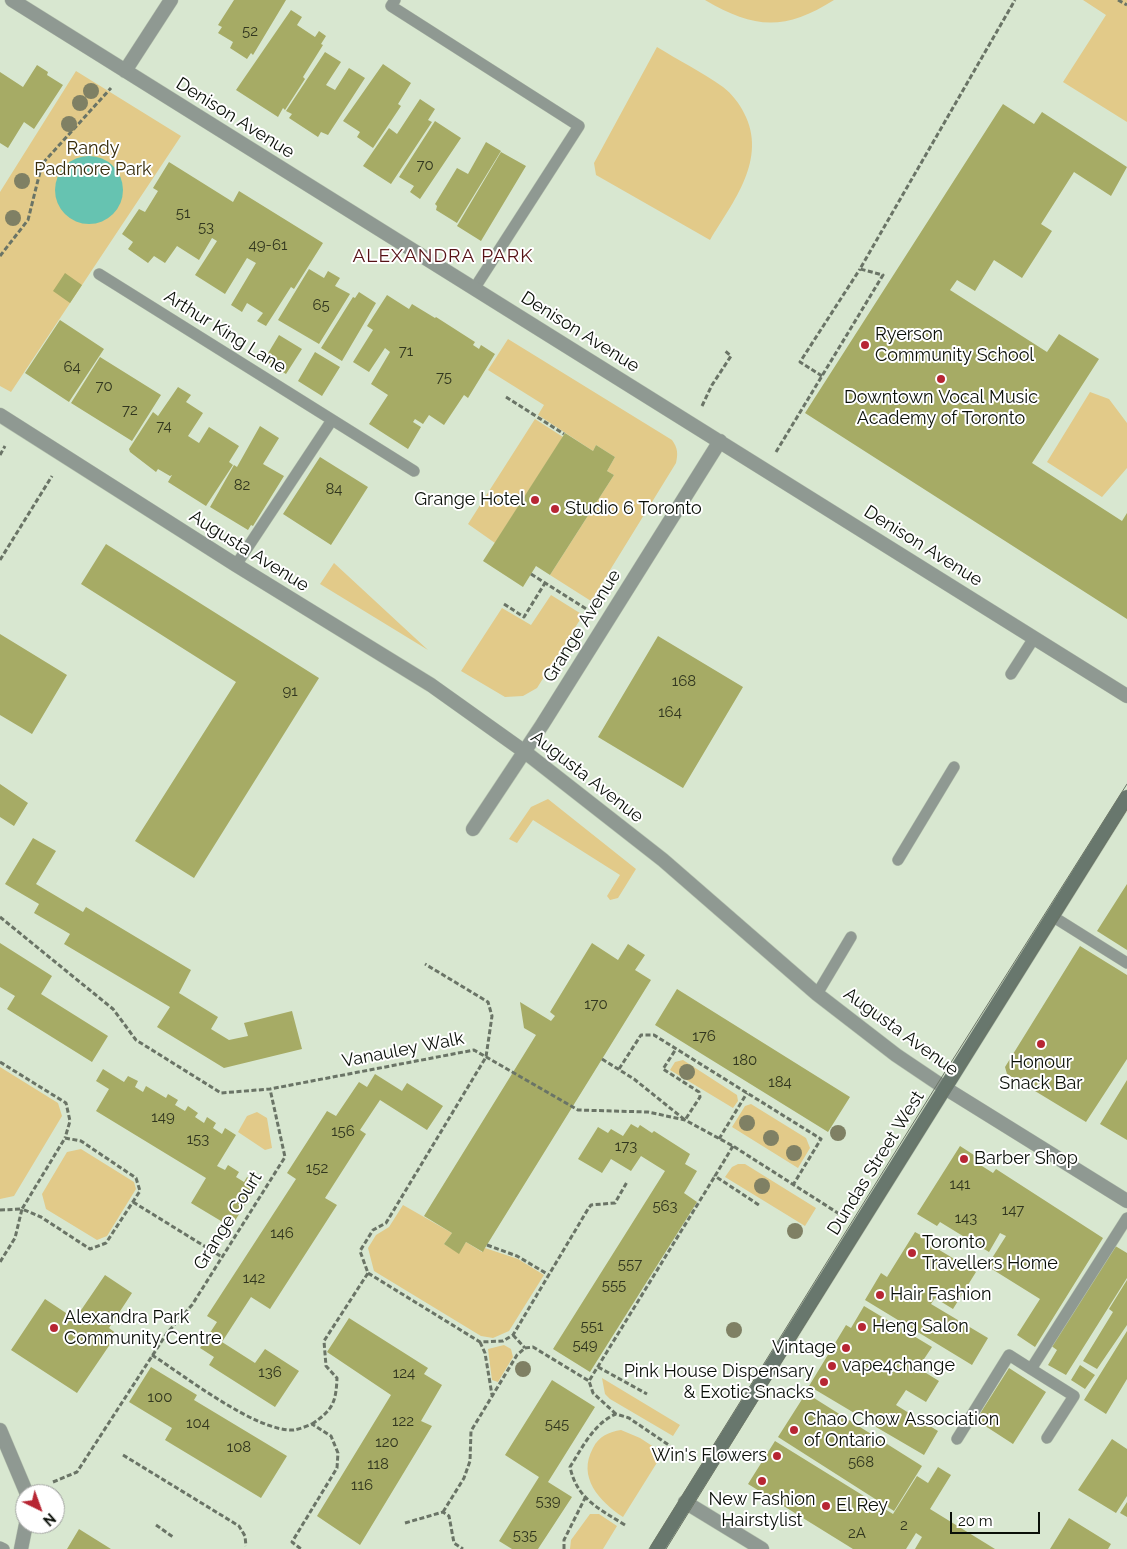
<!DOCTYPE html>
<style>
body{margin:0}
#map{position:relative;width:1127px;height:1549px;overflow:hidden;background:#d8e7d0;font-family:Raleway,sans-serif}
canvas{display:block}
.north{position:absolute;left:15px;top:1484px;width:50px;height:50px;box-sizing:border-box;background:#fff;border:1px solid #9d9f9c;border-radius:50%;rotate:138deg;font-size:14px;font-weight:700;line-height:20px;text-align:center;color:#0a0f08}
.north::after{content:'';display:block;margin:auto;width:18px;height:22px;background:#b72633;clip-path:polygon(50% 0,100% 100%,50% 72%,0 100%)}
.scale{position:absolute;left:950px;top:1512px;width:90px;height:22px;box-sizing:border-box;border:2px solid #0a0f08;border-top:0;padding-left:6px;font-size:15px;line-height:18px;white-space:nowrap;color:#0a0f08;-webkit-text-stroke:4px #fff;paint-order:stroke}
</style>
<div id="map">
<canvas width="1127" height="1549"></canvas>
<div class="north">N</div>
<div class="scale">20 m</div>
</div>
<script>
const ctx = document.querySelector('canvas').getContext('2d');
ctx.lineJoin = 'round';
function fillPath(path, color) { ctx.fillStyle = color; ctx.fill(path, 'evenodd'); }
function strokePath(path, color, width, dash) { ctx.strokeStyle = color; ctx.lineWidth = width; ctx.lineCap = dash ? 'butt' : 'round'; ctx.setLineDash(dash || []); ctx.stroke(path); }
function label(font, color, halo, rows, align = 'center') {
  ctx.font = font + ' Raleway,sans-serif'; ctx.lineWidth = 4; ctx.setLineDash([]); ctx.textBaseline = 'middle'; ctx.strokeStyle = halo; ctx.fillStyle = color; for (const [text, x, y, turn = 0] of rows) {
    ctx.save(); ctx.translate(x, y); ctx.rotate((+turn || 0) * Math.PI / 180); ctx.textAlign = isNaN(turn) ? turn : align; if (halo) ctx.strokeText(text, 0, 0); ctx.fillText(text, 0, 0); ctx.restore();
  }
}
fillPath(new Path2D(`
 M705,0h129c-49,31 -80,29 -129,0z
 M1083,0h44v122l-64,-40 43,-67z
 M657,47c21,13 45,25 66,40 9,7 16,16 21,26 24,46 -11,89 -34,127l-114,-65 -2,-12z
 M76,71l105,65 -170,256 -11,-6v-194z
 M508,339l164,101c6,8 6,14 4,23l-85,138 -41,-26 64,-100 -7,-4 8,-14 -19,-12 -3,6 -55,-36 6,-10 -56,-35z
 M1090,392l19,7 18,24v45l-25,29 -55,-35z
 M535,419l28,18 -68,106 -27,-19z
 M334,563l94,87 -108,-66z
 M551,595l32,20 -46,73 -14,8 -18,1 -44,-26 41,-63 29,17z
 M548,799l88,70 -18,29 -8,2 -3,-4 13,-21 -87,-55 -16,23 -8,-4 22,-32z
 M683,1060l54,35 1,6 -5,7 -63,-38 5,-8z
 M0,1067l58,36 4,13 -48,80 -14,3z
 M751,1104l55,34 4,10 -12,20 -66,-41 13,-21z
 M257,1112l10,6 5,30 -7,2 -27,-18 9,-16z
 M81,1149l53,33 2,7 -29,47 -10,4 -51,-31 -4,-15 25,-42z
 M738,1164h7l71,44 -11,18 -80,-49 7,-10z
 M403,1205l49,28 -8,11 15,9 7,-11 16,10 3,-4 33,11 26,16 -35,56 -16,7 -12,-2 -107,-65 -6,-23 8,-13 13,-8z
 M504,1345l7,4 2,8 -15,25 -6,-2 -4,-31z
 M602,1378l78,47 -7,11 -63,-37 -5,-5z
 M621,1430l19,8 23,15 -40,64c-24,-16 -46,-40 -30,-69 6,-12 16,-16 28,-18z
 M590,1514h9l18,12 -14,23h-33l1,-9z`), '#e2ca89');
fillPath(new Path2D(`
 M55 190a34 34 0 1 1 68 0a34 34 0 1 1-68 0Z`), '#66c3b1');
fillPath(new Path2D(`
 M234,0h52l-33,55 -2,-2 -4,6 -17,-11 3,-6 -15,-9 4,-6 -4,-2z
 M291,10l11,7 -5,8 18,12 4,-6 7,5 -5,8 2,1 -20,32 2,2 -20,31 -2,-2 -5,9 -42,-27z
 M325,52l16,10 -15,23 9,5 14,-22 16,10 -37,57 -7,-3 -3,5 -29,-19 3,-4 -6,-3z
 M383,64l28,19 -13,21 3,2 -28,42 -16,-11 3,-5 -17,-11z
 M37,65l11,7 -1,3 16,10 -29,44 -10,-7 -16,26 -8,-5v-71l23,15z
 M420,99l15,10 -7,11 4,2 -41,62 -28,-18 26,-38 8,6z
 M1003,104l31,20 8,-12 85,55 -16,29 -37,-24 -33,52 11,7 -30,47 -28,-18 -19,31 -18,-11 -7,10 97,62 12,-18 40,25 -67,104 90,58 5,-8v106l-322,-206z
 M435,121l26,17 -41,61 -10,-7 4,-6 -15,-9z
 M486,142l15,9 -44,72 -21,-13 1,-4 -2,-2 22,-36 11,6z
 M501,152l25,14 -45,75 -24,-15z
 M169,162l64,40 6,-11 84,52 -29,46 -3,-2 -25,39 -9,-5 6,-8 -16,-10 -5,9 -11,-7 25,-42 -9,-5 -22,36 -30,-19 22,-34 -5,-3 -13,22 -22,-14 -12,17 -11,-7 -6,7 -20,-14 5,-7 -11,-8 17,-25 6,3 13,-21 -5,-3z
 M309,269l15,9 4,-7 12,7 -5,8 15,8 -31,50 -41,-24z
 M65,273l17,12 -12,18 -17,-12z
 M359,292l17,11 -34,58 -21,-13 32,-51 2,1z
 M387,295l22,14 3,-5 23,14 1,-1 39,25 -2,3 6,4 2,-4 14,9 -27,44 -4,-3 -20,30 -15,-10 -6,9 -8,-5 -2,3 8,5 -13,22 -39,-25 19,-29 -17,-11 19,-32 -5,-4 -16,24 -16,-10 20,-32 -6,-4z
 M60,320l44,29 -35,53 -44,-29z
 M279,335l23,14 -16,25 -22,-14z
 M315,352l25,15 -18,29 -24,-15z
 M100,357l61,38 -29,46 -61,-38z
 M178,387l13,8 -5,7 17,11 -15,23 11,7 10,-16 30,19 -10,16 4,3 -27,41 -38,-24 4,-7 -2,1 -12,-7 -2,3 -26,-20 -1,-3 24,-37 5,4z
 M260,426l19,12 -16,26 21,12 -31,50 -2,-1 -3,5 -38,-23 24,-42 3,2z
 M565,433l28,18 3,-6 19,12 -8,14 7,4 -64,100 -14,-9 -13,21 -40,-26z
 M320,457l48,30 -37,58 -48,-31z
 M106,544l213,134 -125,200 -59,-37 101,-159 -155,-98z
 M0,634l67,41 -35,59 -32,-19z
 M658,636l85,51 -60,101 -85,-51z
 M0,784l28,19 -14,23 -14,-9z
 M33,838l23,13 -20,33 47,28 3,-5 105,63 -12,23 39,24 -7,12 18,11 19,-4 -4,-13 48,-12 10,38 -78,19 -67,-41 13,-20 -106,-63 6,-10 -36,-21 5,-9 -34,-20z
 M1127,884v66l-30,-19z
 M0,943l52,33 -11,18 67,42 -16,26 -85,-53 8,-13 -15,-9z
 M592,943l26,17 10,-16 17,11 -10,15 16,10 -166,268 -2,4 -17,-10 -7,12 -15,-10 8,-11 -28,-17 112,-181 -12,-7 -4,-26 31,19 4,-5 -5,-4z
 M1080,946l47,29v84l-41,63 -79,-48 -2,-7z
 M677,989l173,108 -22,35 -173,-107z
 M103,1069l21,13 4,-6 10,5 -3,6 8,5 3,-6 20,12 2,-4 10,6 -3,5 10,6 3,-5 10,7 -3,4 9,6 3,-6 9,6 -3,5 9,6 3,-6 11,7 -19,31 8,4 3,-5 11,7 -3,5 8,5 3,-5 11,7 -27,43 -40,-24 15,-25 -110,-67 13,-22 -13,-8z
 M375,1074l27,17 5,-8 36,23 -16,24 -47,-30 -20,30 6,4 -41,64 12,7 -67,104 -19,-12 -29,45 33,21 10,-14 34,22 -24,36 -66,-42 5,-8 -14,-9 17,-26 -10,-6 89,-137 -9,-6 40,-62 9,5 23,-34 8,5z
 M1127,1080v60l-27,-16z
 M631,1124l7,4 2,-3 12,8 2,-2 36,23 -5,10 12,7 -13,22 13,9 -107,170 -37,-23 112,-178 -24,-15 -10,15 -20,-12 -9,14 -24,-14 20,-32 10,6 3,-4 12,7z
 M960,1146l17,11 -3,4 19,12 3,-4 107,69 -68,109 -18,-12 23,-36 -53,-33 19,-30 -6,-3 -11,19 -49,-30 -3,4 -20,-12z
 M915,1232l13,7 -2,3 50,30 -23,37 -18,-11 -4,6 57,34 -16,27 -107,-65 16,-27 6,4z
 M1112,1244l15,9v25l-61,97 -18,-10 9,-15 -7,-5z
 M105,1275l27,18 -23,35 8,6 -40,59 -66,-43 34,-51 30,20z
 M1127,1280v45l-30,44 -14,-8 30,-49 -4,-3z
 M864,1306l68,41 -14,21 21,13 -13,21 -20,-12 -10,15 42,26 -14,24 -48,-28 2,-5 -20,-11 -2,3 -47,-28 37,-61 5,3z
 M349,1318l79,50 -4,6 18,11 -21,36 11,5 -72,119 -43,-29 74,-121 -64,-43z
 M1127,1331v48l-21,35 -22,-14z
 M1080,1365l15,10 -10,14 -14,-9z
 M151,1367l46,28 -3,5 93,56 -26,42 -96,-58 7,-12 -43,-26z
 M1009,1368l37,24 -33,52 -37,-24z
 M552,1380l43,27 -47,75 24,15 -34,52h-26l-13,-8 40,-64 -34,-22z
 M806,1393l116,73 -28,45 -116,-74z
 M1112,1439l15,10v47l-11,17 -38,-23z
 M775,1441l118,73 24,-38 11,7 10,-16 13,8 -21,34 65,40h-80l7,-12 -6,-4 -10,16h-53l-105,-65z
 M1127,1502v15l-7,-4z
 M1069,1518l42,26 -3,5h-58z
 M79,1529l32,20h-44z`), '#a6ab65');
const service = new Path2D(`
 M395,0l-4,6 188,120 -105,163
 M99,274l315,197
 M236,565l96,-145
 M1011,674l23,-36
 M898,860l56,-93
 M1052,916l75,47
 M817,994l34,-57
 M1031,1369l43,27 -27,42
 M957,1439l52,-84 22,14 96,-151
 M0,1547l4,2`);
const minor = new Path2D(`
 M12,0l1115,696
 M125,71l46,-71
 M0,415l236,150 195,120 94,67 138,108 154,134 79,61 49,33 182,113
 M473,829l69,-104 178,-284
 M0,1430l27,64
 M685,1502l77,47
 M21,1549l5,-25`);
const secondary = new Path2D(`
 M657,1549l470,-752`);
strokePath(service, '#b7c4b0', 12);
strokePath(minor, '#b7c4b0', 15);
strokePath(secondary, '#b7c4b0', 15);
strokePath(new Path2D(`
 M1118,0l9,5
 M0,256l28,-36 14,-56 69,-76
 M822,376l-22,-14 60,-93
 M506,397l58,37
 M702,406l10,-21 19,-29 -7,-6
 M776,452l107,-177 -23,-6 155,-269
 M0,455l5,-9
 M0,560l52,-84
 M531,574l57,36
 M504,604l20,13 21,-34
 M0,917l113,92 23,31 85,53 49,-4 204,-39 104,60 70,2 37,8 48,26 108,69
 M602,1059l32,20 51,41 15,-23 -1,-5 -36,-23 13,-20
 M0,1062l66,41 4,18 -5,17
 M619,1069l22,-34h13l167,104 -28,46
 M65,1138l16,3 55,37 4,13 -34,52 -16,6 -49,-32 -19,-8z
 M719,1139l28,-46
 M733,1146l-18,30 44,29
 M133,1202l89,55
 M0,1210l22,-1 -7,29 -15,24
 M487,1245l30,11 32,19
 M368,1273l112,69 23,-1 10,-6 75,-126 3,-4 24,-2 12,-21
 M513,1335l12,13
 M480,1342l5,11 7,42
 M152,1355c33,21 104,77 142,75 6,-1 13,-4 18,-6l19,12 7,17 -1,15 -45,74 9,7
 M598,1367l49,27
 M616,1414l-23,-21 -4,-12 126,-205
 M312,1424c21,-14 24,-22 25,-46l-11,-12 -2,-25 44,-68 -8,-22 13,-21 13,-7 100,-166 6,-41 -4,-14 -63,-38
 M123,1455l116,71 6,10 1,10
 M53,1482l24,-10 90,-139 25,-28 93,-148 -15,-68
 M443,1512l21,-34 6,-17 1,-30 46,-76 8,-7 8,-1 56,34
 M405,1523l38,-11 6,4 5,27 9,6
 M156,1525l17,12
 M625,1525c-27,-17 -48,-26 -55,-58 12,-19 24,-44 46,-53l13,4 44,30
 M564,1549v-9l21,-42`), '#6a7466', 3, [5, 2.5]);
strokePath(service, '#8f9992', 11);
strokePath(minor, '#8f9992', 14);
strokePath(secondary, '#68776d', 14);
strokePath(new Path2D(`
 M649,1549l289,-466 189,-299
 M666,1549l283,-458 178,-282`), '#6c7667', 1);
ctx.fillStyle = '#7f8064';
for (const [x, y] of [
 [91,91],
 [80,103],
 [69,124],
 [22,181],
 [13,218],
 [687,1072],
 [747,1123],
 [838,1133],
 [771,1138],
 [794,1153],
 [762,1186],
 [795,1231],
 [734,1330],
 [523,1369]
]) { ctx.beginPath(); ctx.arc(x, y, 8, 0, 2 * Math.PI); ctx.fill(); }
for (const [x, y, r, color] of [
 [865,345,5,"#b72633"],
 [941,379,5,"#b72633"],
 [535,500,5,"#b72633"],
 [555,509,5,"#b72633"],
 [1041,1044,5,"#b72633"],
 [964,1159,5,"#b72633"],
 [912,1253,5,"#b72633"],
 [880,1295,5,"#b72633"],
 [862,1327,5,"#b72633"],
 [54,1328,5,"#b72633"],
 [846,1348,5,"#b72633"],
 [832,1366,5,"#b72633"],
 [824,1382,5,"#b72633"],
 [794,1430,5,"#b72633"],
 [777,1456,5,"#b72633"],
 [762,1481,5,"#b72633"],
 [826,1506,5,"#b72633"]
]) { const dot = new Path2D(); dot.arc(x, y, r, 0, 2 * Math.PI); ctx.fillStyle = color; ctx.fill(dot); strokePath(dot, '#fff', 2); }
label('15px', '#31361f', null, [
 ["52",250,31],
 ["70",425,165],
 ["51",183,213],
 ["53",206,227],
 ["49-61",268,245],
 ["65",321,305],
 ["71",406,351],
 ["64",72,367],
 ["75",444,377],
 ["70",104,386],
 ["72",130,410],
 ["74",164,426],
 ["82",242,485],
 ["84",334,489],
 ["168",684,681],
 ["91",290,691],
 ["164",670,712],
 ["170",596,1004],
 ["176",704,1036],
 ["180",745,1060],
 ["184",780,1082],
 ["149",163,1117],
 ["156",343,1131],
 ["153",198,1139],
 ["173",626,1146],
 ["152",317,1168],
 ["141",960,1184],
 ["563",665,1206],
 ["147",1013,1210],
 ["143",966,1218],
 ["146",282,1233],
 ["557",630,1264],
 ["142",254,1278],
 ["555",614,1285],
 ["551",592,1326],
 ["549",585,1345],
 ["136",270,1372],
 ["124",404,1373],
 ["100",160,1397],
 ["122",403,1421],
 ["104",198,1423],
 ["545",557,1424],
 ["120",387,1442],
 ["108",239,1447],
 ["568",861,1462],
 ["118",378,1464],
 ["116",362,1485],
 ["539",548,1501],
 ["2",904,1525],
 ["2A",857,1533],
 ["535",525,1535]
]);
label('18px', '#0a0f08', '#fff', [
 ["Denison Avenue",235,118,32],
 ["Arthur King Lane",225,332,32],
 ["Denison Avenue",580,332,32],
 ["Denison Avenue",923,546,32],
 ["Augusta Avenue",249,551,32],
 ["Grange Avenue",582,626,-58],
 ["Augusta Avenue",587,777,38],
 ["Augusta Avenue",901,1032,36],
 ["Vanauley Walk",403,1050,-11],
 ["Dundas Street West",876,1163,-58],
 ["Grange Court",228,1221,-58]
]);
label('18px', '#362b0b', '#fff', [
 ["Randy",93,149],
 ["Padmore Park",93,170]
]);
label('18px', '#0a0f08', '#fff', [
 ["Ryerson",875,335],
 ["Community School",875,356],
 ["Downtown Vocal Music",941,398,"center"],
 ["Academy of Toronto",941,419,"center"],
 ["Grange Hotel",525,500,"right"],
 ["Studio 6 Toronto",565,509],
 ["Honour",1041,1063,"center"],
 ["Snack Bar",1041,1084,"center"],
 ["Barber Shop",974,1159],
 ["Toronto",922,1243],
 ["Travellers Home",922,1264],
 ["Hair Fashion",890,1295],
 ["Alexandra Park",64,1318],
 ["Community Centre",64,1339],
 ["Heng Salon",872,1327],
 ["Vintage",836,1348,"right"],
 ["vape4change",842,1366],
 ["Pink House Dispensary",814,1372,"right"],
 ["& Exotic Snacks",814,1393,"right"],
 ["Chao Chow Association",804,1420],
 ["of Ontario",804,1441],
 ["Win's Flowers",767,1456,"right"],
 ["New Fashion",762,1500,"center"],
 ["Hairstylist",762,1521,"center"],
 ["El Rey",836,1506]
], 'left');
ctx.letterSpacing = '1px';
label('19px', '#571216', '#fff', [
 ["ALEXANDRA PARK",443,256]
]);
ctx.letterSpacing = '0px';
</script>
